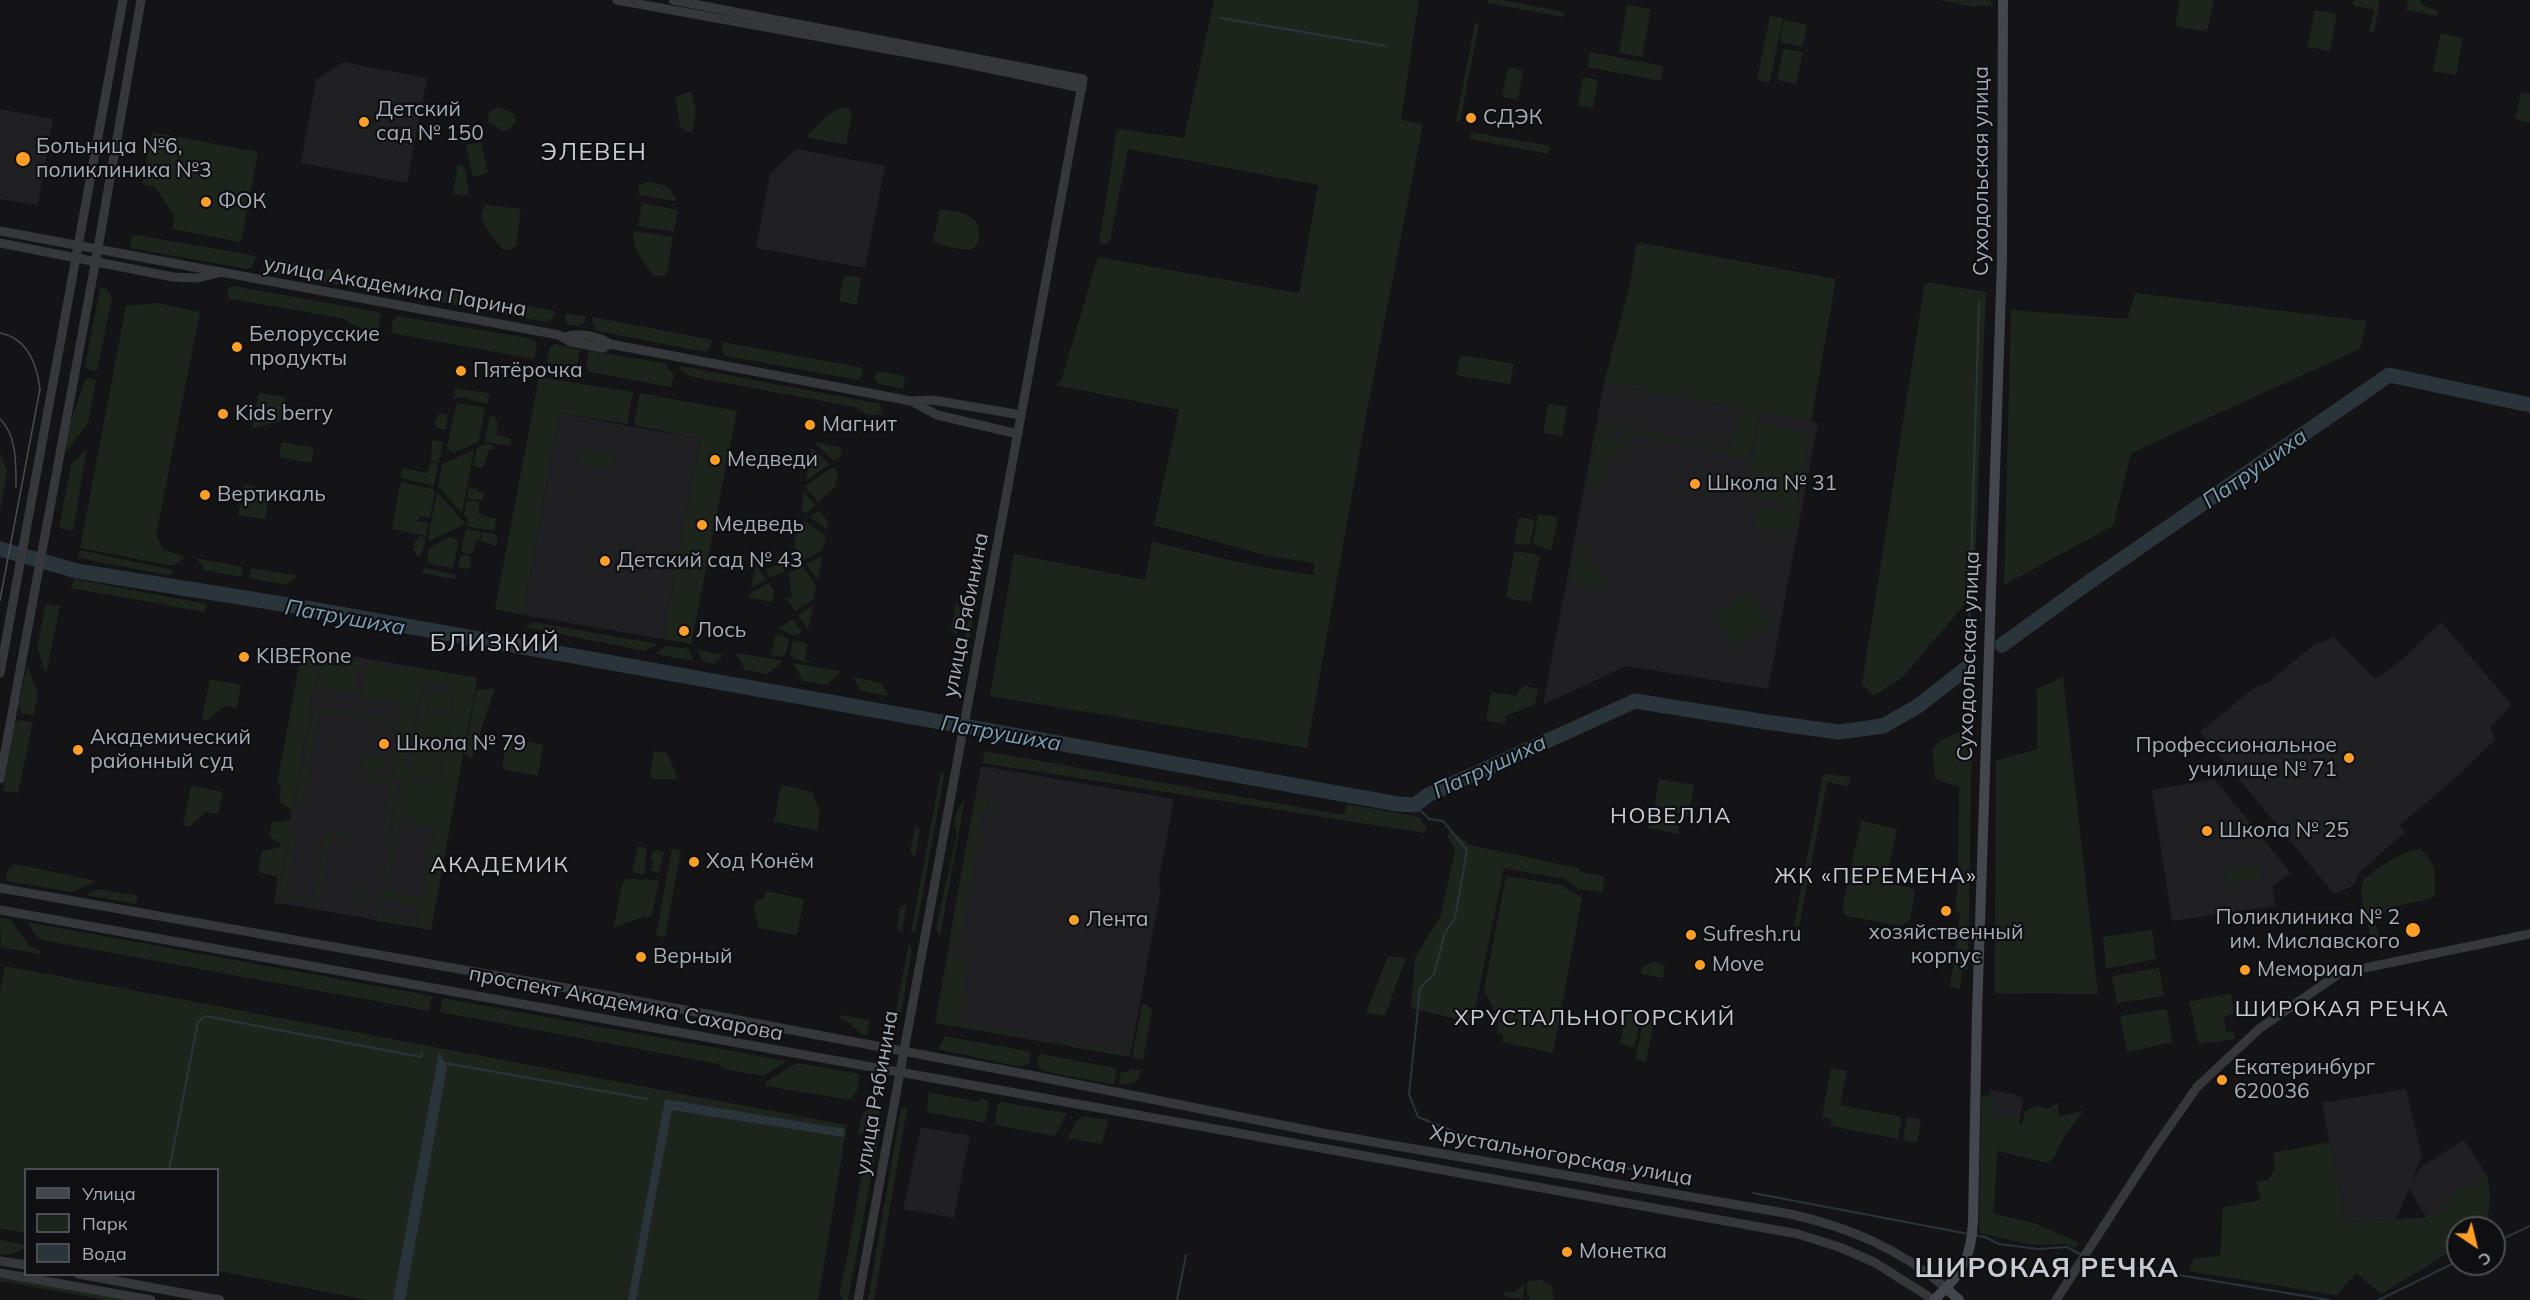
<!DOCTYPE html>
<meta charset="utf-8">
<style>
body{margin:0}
#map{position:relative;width:2530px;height:1300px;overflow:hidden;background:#141416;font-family:Mulish,sans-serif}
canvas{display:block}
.legend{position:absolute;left:24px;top:1168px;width:195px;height:108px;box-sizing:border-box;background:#0f0f11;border:2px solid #4b4e53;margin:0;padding:8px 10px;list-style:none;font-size:18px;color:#a5adb7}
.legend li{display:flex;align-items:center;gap:12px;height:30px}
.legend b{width:30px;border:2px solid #4b4e53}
.north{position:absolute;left:2446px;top:1216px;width:60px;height:60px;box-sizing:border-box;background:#0f0f11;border:2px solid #4b4e53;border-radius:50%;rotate:145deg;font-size:16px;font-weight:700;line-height:24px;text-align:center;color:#a5adb7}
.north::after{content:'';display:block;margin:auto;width:21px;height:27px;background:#fd9f26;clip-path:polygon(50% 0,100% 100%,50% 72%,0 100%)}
</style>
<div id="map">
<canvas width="2530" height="1300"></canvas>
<ul class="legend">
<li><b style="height:8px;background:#43464c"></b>Улица</li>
<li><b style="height:16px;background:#1c241c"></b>Парк</li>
<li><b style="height:16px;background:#2a353b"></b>Вода</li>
</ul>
<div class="north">С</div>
</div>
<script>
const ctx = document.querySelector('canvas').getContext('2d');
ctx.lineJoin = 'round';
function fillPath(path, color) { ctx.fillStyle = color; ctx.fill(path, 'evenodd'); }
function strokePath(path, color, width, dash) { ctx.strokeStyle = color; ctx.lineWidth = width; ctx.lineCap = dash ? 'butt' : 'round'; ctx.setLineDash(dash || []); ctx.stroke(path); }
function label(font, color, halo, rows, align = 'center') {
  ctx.font = font + ' Mulish,sans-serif'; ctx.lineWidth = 4.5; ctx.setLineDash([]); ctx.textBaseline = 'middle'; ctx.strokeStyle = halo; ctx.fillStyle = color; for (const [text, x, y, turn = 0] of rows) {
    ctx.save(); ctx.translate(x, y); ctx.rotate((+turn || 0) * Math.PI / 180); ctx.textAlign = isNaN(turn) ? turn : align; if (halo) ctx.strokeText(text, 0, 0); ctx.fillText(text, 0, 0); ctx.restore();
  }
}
fillPath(new Path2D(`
 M343,62l84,16 -20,105 -106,-20 15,-83z
 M0,109l53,10 -15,86 -38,-6z
 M796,149l89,17 -20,102 -109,-20 14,-74z
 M1604,383l214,40 -50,266 -142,-23 -83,39z
 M559,413l141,26 -37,200 -140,-24z
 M2441,622l71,83 -22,22 5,13 -43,41 -52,44 5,7 -45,40 -7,14 -19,8 -134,-162 55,-45 14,-5 48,-40 5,1 11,-7 42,43 28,-20z
 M324,651l153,27 -46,252 -156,-28 45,-248z
 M981,766l193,33 -16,85 3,4 -31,169 -195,-34z
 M2214,779l77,94 -19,13 4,20 -104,15 -20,-131z
 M2406,1089l16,67 -11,27 10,-16 43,-27 23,35 -61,42 -17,-28 -13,31 -51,2 -23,-119z
 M1990,1090l27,5 6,5 -8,43 -28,-6z
 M921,1127l49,9 -16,82 -51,-9z`), '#202023');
fillPath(new Path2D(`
 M1214,0h205l-18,120 22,4 -57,292 -59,332 -317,-52 24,-142 131,26 7,-38 113,26 49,7v-12l-49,-8 -111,-30 25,-115 -124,-25 6,-4 37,-124 201,36 19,-108 -190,-36 -18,92 -6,4 -5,-1 18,-115 67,9z
 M1488,0h16l60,12 -1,5 -75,-14z
 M1937,0h53l4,6 -16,-1 -2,2z
 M2180,0h34l-7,32 -32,-6z
 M2354,0h26l-6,33 -5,-1 5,-22 -21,-5z
 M2408,0h12l2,5 16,6 -1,5 -31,-6z
 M1627,5l24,4 -9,48 -23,-4z
 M2315,10l22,4 -7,37 -23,-4z
 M1770,16l13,2 -13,64 -13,-2z
 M1784,20l23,5 -4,22 -23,-5z
 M1475,23h4l-19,99 -4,-1z
 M2441,33l22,5 -7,37 -23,-4z
 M1783,49l20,3 -7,32 -19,-4z
 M1590,52l73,14 -2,15 -73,-14z
 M1508,67l15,3 -5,30 -16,-3z
 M1583,77l15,3 -5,28 -15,-2z
 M691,91l5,20 -4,23 -12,-8 -5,-29z
 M2521,92l9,2v29l-15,-4z
 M498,107l17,7 1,7 -5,7 -8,3 -15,-10 1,-8z
 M843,107l6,2 3,5 -6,31 -40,-8 24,-24z
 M152,132l106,20 -17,90 -69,-13 3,-12 -21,-31 -12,-2z
 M1471,132l79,14 -2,8 -78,-15z
 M481,142l7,31 -15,4 -7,-32z
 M458,165l6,1 5,26 -5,4 -11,-2z
 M648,182l19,4 10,14 -3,1 -35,-6v-10z
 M642,203l36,7 -4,22 -36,-6z
 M489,205l32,4 -5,37 -6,4 -8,-1 -15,-20 -6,-13 4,-10z
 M940,209c18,3 42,4 39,29 -1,6 -3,9 -8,11 -10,3 -27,-4 -38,-7z
 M633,231l40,6 -6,35 -3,4 -11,-1c-10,-14 -20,-26 -20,-44z
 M132,234l124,22 -4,11 -5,2 -117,-21z
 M1637,242l199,37 -25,143 -207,-39 26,-100z
 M264,257l143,27 -2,8 -6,4 -133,-24 -3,-5z
 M844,275l17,3 -4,27 -18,-4z
 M1925,282l61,10 -12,301 -72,85 -29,18 -11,-12z
 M232,286l147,26 2,5 -4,16 -11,-2 -25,-13 -110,-19 -4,-3 1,-8z
 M416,286l139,25v1l-2,6 -7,4 -126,-23 -5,-6z
 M100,288l7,1 5,9 -15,73 -8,-1 -4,-4z
 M2135,293l231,28 -6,28 -229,104 -18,73 -109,59 7,-275 116,9z
 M157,303l43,9 -44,223 8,15 19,6 1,2 -11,8 -93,-18 46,-242z
 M566,314l20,2 -1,6 -6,4 -11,-1 -3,-5z
 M398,316l135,23 4,5 -3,15 -143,-26 2,-13z
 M593,317l119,23 -2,9 -5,3 -108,-21 -5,-8z
 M723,342l140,26 -2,9 -3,3 -132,-24 -4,-5z
 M555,344l25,6 -3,15 -3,3 -27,-5 3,-16z
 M589,351l75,12 10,12 -3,12 -81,-15 -4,-6z
 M1460,355l54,9 -4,20 -54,-9z
 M680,366l200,38 2,9c-10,6 -19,0 -28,-6l-165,-31 -10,-8z
 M876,371l29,5 -2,13 -24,-5 -4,-5z
 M539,377l94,15 -6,32 -68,-11 -36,202 -28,-6z
 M86,378l10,2 -8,43 -23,30 5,-30z
 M455,388l32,5 2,1 -1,10 -29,-7 -6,2z
 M259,393l27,4 -5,24 -29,8z
 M640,393l97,18 -46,233 -28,-5 37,-200 -66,-14z
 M457,403l25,4 3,5 -7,30 -24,11 -5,-3 -2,-4z
 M1548,403l19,4 -5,29 -19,-3z
 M439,413l9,2 -3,15 -8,-2 -3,-3z
 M1739,414l18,3 -8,40 -149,-28 2,-7 130,26z
 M490,416l6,1 -1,4 3,1 -2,12 15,5 -1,7 -25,-4z
 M1760,422l49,10 -14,75 -49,-10z
 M1598,436l31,6 -1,6c-19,6 -25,24 -29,41l-11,-2z
 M432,440l11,2 -4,20 -8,-1z
 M282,442l32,6 -3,15 -32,-6z
 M814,442l28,6 -2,9 -6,4z
 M485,444l9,2v4l-4,-1 -8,19 -9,-2 4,-18z
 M87,448l-14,83 -14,-3 12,-63z
 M583,448l31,6 -3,15 -31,-5z
 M812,448l18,16 -24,17z
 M474,450l-12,63 -24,-27 4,-22z
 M0,453l7,17 -7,42z
 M431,462l7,1 -4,23 -33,-8 1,-10 25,5z
 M833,467l5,4 -3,16 -17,15 -13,-16z
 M402,482l33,8 -5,28 -10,-2 -1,4h-5l14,3 -2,13 -34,-7 8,-45z
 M244,485l27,5 -6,29 -27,-4z
 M469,488l9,1v3l6,2 -2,7 -15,-3z
 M437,492l27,30 -1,3 -33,16 -2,-3z
 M804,492l11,13 -10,9 -4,-4z
 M467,500l12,2v12l17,5 -2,12 -27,-5 1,-7 -4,-4z
 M1759,506l37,7 -4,22 -37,-7z
 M819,510l9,12 -1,8 -17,-13z
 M1538,514l20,3 -7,34 -18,-7z
 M1519,517l16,3 -5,25 -16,-1z
 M806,521l20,15 -3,14 -19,10 -10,-14 4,-19z
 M466,529l15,3 -2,7h-2l-4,13 -3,2 -9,-2z
 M482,532l14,2 2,3 -2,9 -15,-5z
 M419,536l7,2 -5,18 -6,-1 1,-4 -3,-1 2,-10h3z
 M450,537l6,2 2,5 -5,23 -3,1 -23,-5 2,-15z
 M1579,543l31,47 -39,-7z
 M80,550l93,20 -1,6 -94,-18z
 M1514,551l26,4 -9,47 -25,-4z
 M981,553l4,5 -23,121 -5,2z
 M461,554l8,2 2,3 -2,10 -11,-1z
 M822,556l-4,24 -12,-16z
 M196,558l47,9 -2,10 -36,-7z
 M785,561l-1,10 -14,7 -5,-8z
 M756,564l10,16 -15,8z
 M802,566l14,19 -2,14 -19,12 -9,-12 6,-1 -3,-25z
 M251,568l47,8 -12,9 -37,-7z
 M425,568l31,7 -1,4 -34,-6z
 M74,579l133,25 -2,8 -134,-24z
 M769,583l5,8 -2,11 -23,-4 1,-5z
 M1751,590l23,33 -37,26 -23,-33z
 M956,602l5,8 -5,26 -5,-7z
 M46,604l14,2 -14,69 -9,-29z
 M813,605l-5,25 -10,-15z
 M793,619l9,14 -8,3 -16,-7z
 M534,622l123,22 -11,7 -122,-24z
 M778,634l11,5 -3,14 -5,4 -14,-3 5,-1 3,-17z
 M793,640l14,4 -2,16 18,5 -29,-6 -4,-5z
 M666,646l23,3 5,12 -38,-7z
 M698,650l26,5 -11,9 -10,-2z
 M736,653l47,8 -15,13 -23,-4z
 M320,654l-28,157 -13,-10 2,-14 -4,-3 23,-124z
 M324,655l37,7 -7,33 -36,-7z
 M368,663l39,6 1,-3 69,12 -46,252 -54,-9 3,-20 4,1 -3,16 37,6 3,-18 -40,-7 2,-9 39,7 13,-70 -40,-7 1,-4h4l-4,-2 6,-31 -12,-18 1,-3 8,1 1,-2 -9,-2 9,-50 9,2 1,-2 -10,-2 1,-4 -40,-5zM433,682c13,0 21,6 22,20l-13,72 -7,9 -15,3 -12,-9 -2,-11 13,-73 6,-7z
 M793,663l49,8 -16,14 -23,-4z
 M27,665l11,28 -4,22 -12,-2 -4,-5z
 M853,677l27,6 8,11 -3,2 -25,-6z
 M2063,677l35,317 -103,-1 1,-232 41,-12v-60z
 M210,679l31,6 -4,23 -13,-2 -16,14 -6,-1z
 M1525,686l13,3 -3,15 -29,12 -1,8 -19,-3 5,-29 26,4 2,-6z
 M424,688l6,1 -12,64 -4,-1z
 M495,688l-23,70 -8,-4 12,-64z
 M432,689l16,4 4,6 -2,15 -22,-4z
 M319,706l33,6 -1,6 -32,-6 -18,94 -4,-1 17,-96z
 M358,713l31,6 3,7 -35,-7z
 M427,713l24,4 -7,41 -24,-5z
 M19,720l14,2 -15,71 -15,-2 12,-68z
 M1963,730l9,8 -4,231 -6,1 -2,19 -10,-2 10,-73 -5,-5 3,-24 1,-98 -24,-8 -3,-31 9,-8z
 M507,738l36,7 -5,31 -36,-7z
 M654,751l13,2 11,26h-25l-3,-4z
 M984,751l360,64 3,-11 72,13 8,12 -3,4 -441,-70z
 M411,754l30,5 -3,19 -30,-6z
 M366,755l20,4 -3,11 -3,2 -15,-3 -2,-3z
 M941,771l3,5 -28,154 -5,3z
 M363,773l31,6 3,4 -11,59h-4l9,-58 -12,-3v-2l-18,-1z
 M1826,774l24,3 -1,9 -22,-4 -28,145 -5,-2 29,-149z
 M1659,779l35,6 -6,30 -34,-7z
 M781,785l31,7 8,20 -3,18 -43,-8z
 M191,786l32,6 -5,22 -12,-2 -17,15 -6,-2z
 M976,796l11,1 -3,15 -10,-2z
 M991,798l7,5 5,12 -16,-3z
 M965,799l-25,137h-1l-3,-8 21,-95c-5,-12 0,-25 8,-34z
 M1651,812l30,6 -3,16 -30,-6z
 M972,813l10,1 -5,24 2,5 -19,101 -11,-2z
 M291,820l-15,81 7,3 -9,-1 4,-26 -20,-5 4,-21 18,-4v-4l-11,-6 3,-15z
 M1861,821l36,8 -12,54 27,5 3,4 -5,28 -9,6 -54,-10 -5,-7z
 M395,822h4l-12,66h-4z
 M916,824l4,7 -5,27 -5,-7z
 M327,829l24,4 -4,5 -12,-2 -5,4 -11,60 -4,3 -32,-5 -3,-5 12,-63 5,1 -12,62 30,5z
 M1452,831l18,14 108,23 2,4 25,4 -3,16 -24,-3 -13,-10 -61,-11 -32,155 -61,-15 4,-50 26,-43 14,-65 -8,-15z
 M638,846l9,2 -3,18 2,5 -3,4 -11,-3z
 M672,848l9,2 -16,87 -9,-1z
 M2420,849c17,14 15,25 15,46l-3,3 -43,10 -14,12 6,26 -8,1 -12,-52 2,-15c16,-14 36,-27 57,-31z
 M653,850l11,2 -5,22 -9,-4 4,-7 -3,-6z
 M15,864l82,17 -25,11 -65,-11c-2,-8 2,-13 8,-17z
 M2260,864l2,15 -34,6 -2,-15z
 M1506,876l55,9 21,13 -29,155 -51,-11 1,-8 -6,-1 2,-13 -15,-30z
 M625,879l34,1 -7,35 -4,3 -1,-2 -33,11 7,-38z
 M98,889l40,7 -2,8 -50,-9z
 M351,891l14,2 1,7 -3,2 -14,-3 -1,-6z
 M766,891l38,8 -7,36 -38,-7 -5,-19 1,-7 10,-5z
 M907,903l-5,29 -5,-4 3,-21z
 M0,918l10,1 19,27 13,5 -1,3 -40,-7z
 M27,922l405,74 -3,15 -387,-71 -5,-3z
 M2152,930l4,29 -50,10 -3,-32z
 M909,942l3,8 -11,62h-5z
 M949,952l21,5 -12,64 70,12 2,6 -94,-17z
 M1388,956l18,2 -21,58 -19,-3z
 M1654,961l11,5 -2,12 -22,-4 1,-6z
 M5,966l842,159 -29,175h-451l-149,-29v-101h-192l-1,63 -25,-5v-236z
 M2159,968l5,28 -47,7 -5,-27z
 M2231,993l3,20 -10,4 2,15h8l1,7 -36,5 -10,-42z
 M442,998l345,63 -24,15 -40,-7 -4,-5 -279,-52z
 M1142,1004l6,1 4,5 -9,50 -11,-2z
 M2167,1009l5,33 -45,10 -7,-36z
 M1629,1012l10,2 2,2 -6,29 -3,3 -12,-5 6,-30z
 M841,1015l29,5 -3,16c-11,-4 -16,-13 -27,-19z
 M1644,1018l10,2 -8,42 -11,-2z
 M945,1036l86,16 -2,11 -8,4 -83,-18z
 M1045,1037l79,15 3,-14 1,1 -3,17 -81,-15z
 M1039,1054l78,14 -3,17 -72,-14 -5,-7z
 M797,1063l63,11 -3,17 -8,9 -83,-14 1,-5z
 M1130,1068l11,3 -3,9 -8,4h-11l2,-12h8z
 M1831,1068l16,3 -7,34 62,12 -4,22 -68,-13 1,-7 -9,-2z
 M928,1092l50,10 3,-4 7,2 1,5 -4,18 -58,-11z
 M1984,1095l10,4 -2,20 9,2 1,-7 18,3 -1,8h3l3,-14 11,-5 12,3 10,-7v15l26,-7 -19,25 -10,21 -7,7 -51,-12 -3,63 38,8 47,21 -3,5 -11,-4 -33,1 -52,-12 -1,-13 2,-122z
 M1000,1102l67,11 -12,23 -60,-11 2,-19z
 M873,1103l10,2c-2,12 -16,19 -22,30l-3,-1 4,-19z
 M901,1108l6,1 -33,191h-6z
 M1084,1116l24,4 -6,24 -34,-6 9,-18z
 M1907,1117l14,3 -4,23 -14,-3z
 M881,1124l-33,176h-4l-5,-6 7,-30 22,-125 2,-7z
 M2330,1142l15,80 51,-2 30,-3 61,-42 3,19 -3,34h-29v19l-77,47 -25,-21 -19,22 -148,-24 5,-13 26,-2 3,-49 38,-7 -5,-19 12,-1 7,-12 -2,-15z
 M0,1240l25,5v3l-12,6 -13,1z
 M0,1277l127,23h-21l-106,-19z
 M1542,1280l10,7 2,13h-24l-3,-8v-11z
 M1525,1284l-2,15 -19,-3 1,-4h9z`), '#1c241c');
fillPath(new Path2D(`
 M439,1052l8,15 -42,233h-12z
 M665,1099l180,30 -2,8 -171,-27 -36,190h-8z`), '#2a353b');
strokePath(new Path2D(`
 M1220,18l166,28
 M1968,667l11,-365
 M1415,805l14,14 14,2 24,29 -12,68 -10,15 -11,41 -14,14 -11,106 9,23 55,22 200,38
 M445,1063l202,36
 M169,1170l29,-149 7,-5 216,41 1,-4
 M1753,1193l216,41
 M1974,1235l11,2 14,7 39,5 29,-2 15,8
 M2494,1243l36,-17
 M2087,1257l7,4 235,39
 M1177,1300l9,-45
 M2379,1300l79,-39`), '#2a353b', 2);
strokePath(new Path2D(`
 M0,549l77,22 218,35 1103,198 17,1 13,-10 207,-94 131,21 73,10 44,-6 35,-20 50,-39
 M2002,645l90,-65 297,-205 141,30`), '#2a353b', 15);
strokePath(new Path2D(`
 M617,0l341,62 124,26
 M673,0l410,79 -225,1221
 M0,231l559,104 12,7 32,6 7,-4
 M0,243l173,34 25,1 20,-5
 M565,337c12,-5 34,-1 45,7l301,57 22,-1 88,15
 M913,402l24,13 81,19
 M0,673l123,-673
 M0,779l98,-531 43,-248
 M0,888l595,105 435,82 292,58 468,81c59,13 110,35 156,74
 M0,910l1798,324 41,13 35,15 60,38
 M0,1261l26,4
 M0,1273l151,27
 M78,1274l142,26
 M2056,1300l95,-147 46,-66 62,-58 81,-56 190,-39`), '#35373b', 9);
strokePath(new Path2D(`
 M1946,1288l13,12
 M1934,1300c27,-26 37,-39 39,-78l4,-209 25,-753 1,-260`), '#43464c', 10);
strokePath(new Path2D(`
 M0,333c28,5 37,32 40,56l-40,211
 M0,419c17,16 16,46 16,68`), '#484b51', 1.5);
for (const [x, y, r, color] of [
 [1471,118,6,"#fd9f26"],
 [364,122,6,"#fd9f26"],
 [23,159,8,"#fd9f26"],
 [206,202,6,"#fd9f26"],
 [237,347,6,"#fd9f26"],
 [461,371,6,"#fd9f26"],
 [223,414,6,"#fd9f26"],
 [810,425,6,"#fd9f26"],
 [715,460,6,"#fd9f26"],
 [1695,484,6,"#fd9f26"],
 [205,495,6,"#fd9f26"],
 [702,525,6,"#fd9f26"],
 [605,561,6,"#fd9f26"],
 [684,631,6,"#fd9f26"],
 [244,657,6,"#fd9f26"],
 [384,744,6,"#fd9f26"],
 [78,750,6,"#fd9f26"],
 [2349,758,6,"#fd9f26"],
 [2207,831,6,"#fd9f26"],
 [694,862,6,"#fd9f26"],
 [1946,911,6,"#fd9f26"],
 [1074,920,6,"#fd9f26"],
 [2413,930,8,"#fd9f26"],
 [1691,935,6,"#fd9f26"],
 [641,957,6,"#fd9f26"],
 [1700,965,6,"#fd9f26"],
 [2245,970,6,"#fd9f26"],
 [2222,1080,6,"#fd9f26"],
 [1567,1252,6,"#fd9f26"]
]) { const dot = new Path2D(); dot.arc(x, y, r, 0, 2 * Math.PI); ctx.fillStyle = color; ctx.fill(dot); strokePath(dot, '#0f0f11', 2); }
label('21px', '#a5adb7', '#0f0f11', [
 ["Детский",376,110],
 ["сад № 150",376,134],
 ["СДЭК",1483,118],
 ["Больница №6,",36,147],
 ["поликлиника №3",36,171],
 ["ФОК",218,202],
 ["Белорусские",249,335],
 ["продукты",249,359],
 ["Пятёрочка",473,371],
 ["Kids berry",235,414],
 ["Магнит",822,425],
 ["Медведи",727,460],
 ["Школа № 31",1707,484],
 ["Вертикаль",217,495],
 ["Медведь",714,525],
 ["Детский сад № 43",617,561],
 ["Лось",696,631],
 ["KIBERone",256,657],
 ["Академический",90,738],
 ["районный суд",90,762],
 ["Школа № 79",396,744],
 ["Профессиональное",2337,746,"right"],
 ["училище № 71",2337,770,"right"],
 ["Школа № 25",2219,831],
 ["Ход Конём",706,862],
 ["Поликлиника № 2",2400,918,"right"],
 ["им. Миславского",2400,942,"right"],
 ["Лента",1086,920],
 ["хозяйственный",1946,933,"center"],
 ["корпус",1946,957,"center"],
 ["Sufresh.ru",1703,935],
 ["Верный",653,957],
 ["Move",1712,965],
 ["Мемориал",2257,970],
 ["Екатеринбург",2234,1068],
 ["620036",2234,1092],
 ["Монетка",1579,1252]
], 'left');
label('21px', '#a5adb7', '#0f0f11', [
 ["Суходольская улица",1982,171,-90],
 ["улица Академика Парина",395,287,10],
 ["улица Рябинина",966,615,-79],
 ["Суходольская улица",1969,656,-88],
 ["проспект Академика Сахарова",626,1004,11],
 ["улица Рябинина",877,1093,-80],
 ["Хрустальногорская улица",1561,1156,10]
]);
label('italic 22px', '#7a9fb5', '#0f0f11', [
 ["Патрушиха",2255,469,-35],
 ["Патрушиха",345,618,10],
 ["Патрушиха",1001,734,10],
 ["Патрушиха",1490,767,-25]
]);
ctx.letterSpacing = '1.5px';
label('22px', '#c6cbd3', '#0f0f11', [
 ["НОВЕЛЛА",1671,816],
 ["АКАДЕМИК",500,865],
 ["ЖК «ПЕРЕМЕНА»",1876,876],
 ["ШИРОКАЯ РЕЧКА",2342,1009],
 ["ХРУСТАЛЬНОГОРСКИЙ",1595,1018]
]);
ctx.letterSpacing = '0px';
ctx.letterSpacing = '1.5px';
label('24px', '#c6cbd3', '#0f0f11', [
 ["ЭЛЕВЕН",594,153],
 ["БЛИЗКИЙ",495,644]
]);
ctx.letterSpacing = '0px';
ctx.letterSpacing = '1.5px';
label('bold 27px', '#c6cbd3', '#0f0f11', [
 ["ШИРОКАЯ РЕЧКА",2047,1269]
]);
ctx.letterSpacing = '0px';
</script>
